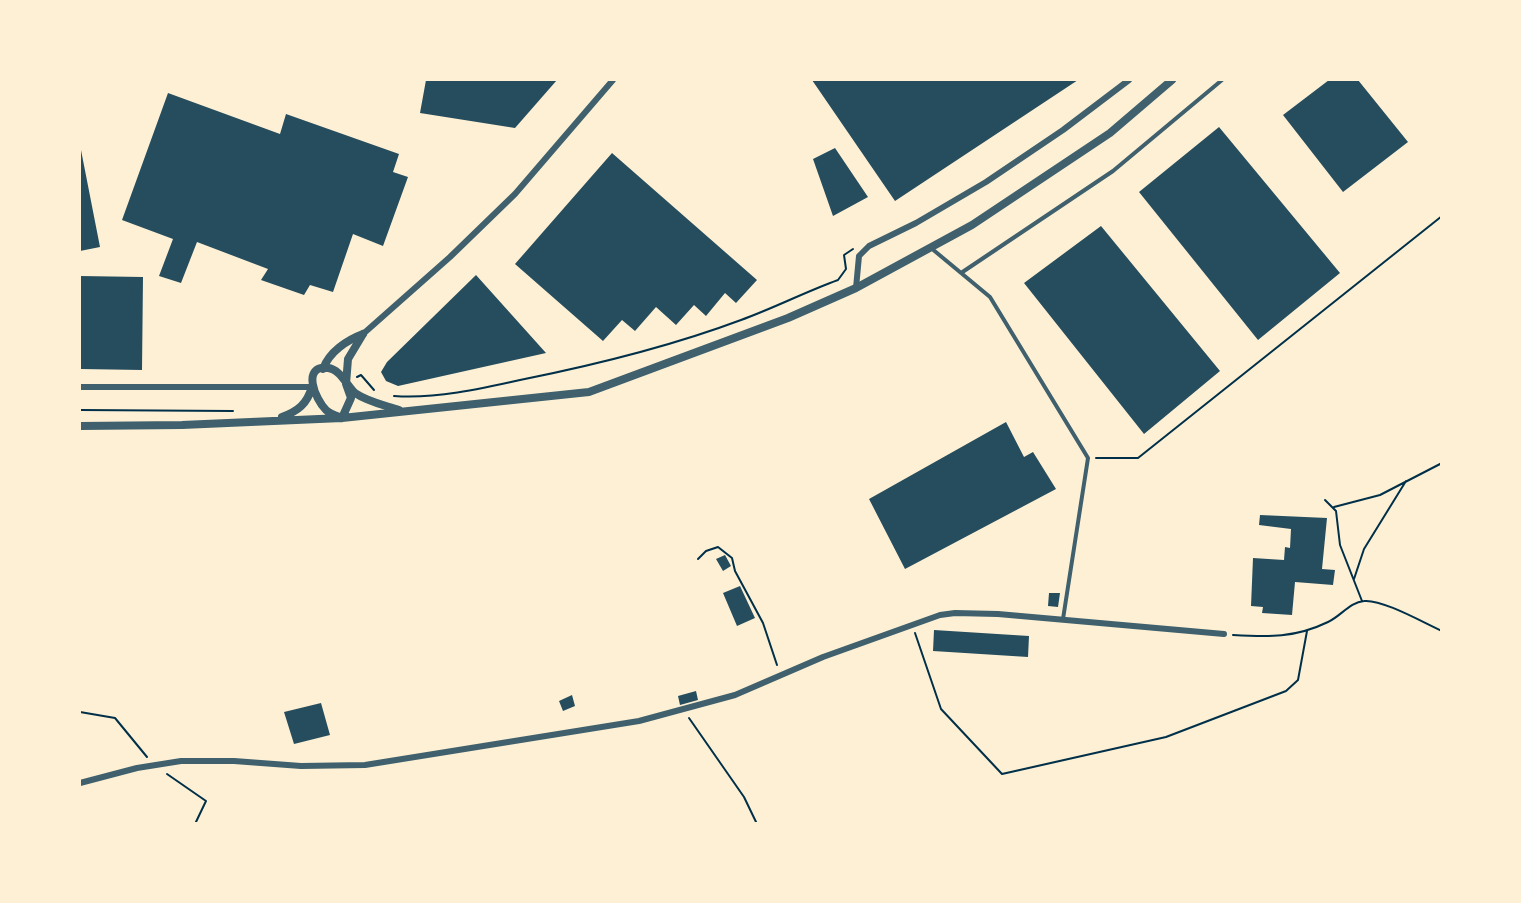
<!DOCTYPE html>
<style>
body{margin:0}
#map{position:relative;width:1521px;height:903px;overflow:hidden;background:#fdf0d5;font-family:Mulish,sans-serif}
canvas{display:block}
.frame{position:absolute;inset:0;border:81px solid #fdf0d5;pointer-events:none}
</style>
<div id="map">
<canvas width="1521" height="903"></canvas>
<div class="frame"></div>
</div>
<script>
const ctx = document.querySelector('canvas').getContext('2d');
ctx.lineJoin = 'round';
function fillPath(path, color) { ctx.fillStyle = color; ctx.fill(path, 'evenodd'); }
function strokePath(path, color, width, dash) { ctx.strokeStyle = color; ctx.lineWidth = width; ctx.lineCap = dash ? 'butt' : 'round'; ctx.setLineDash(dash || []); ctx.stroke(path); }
fillPath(new Path2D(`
 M426,80h131l-42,48 -95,-15z
 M812,80h266l-183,121z
 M1329,80h29l50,62 -65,50 -60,-77z
 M168,93l112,41 6,-20 113,40 -6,18 15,5 -25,69 -30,-12 -20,58 -23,-7 -6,10 -43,-15 7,-11 -71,-27 -16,41 -22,-7 14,-37 -51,-19z
 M1219,127l121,146 -82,67 -119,-148z
 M835,148l33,49 -35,19 -20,-57z
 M81,150l19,97 -20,4v-100z
 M612,153l145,127 -21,23 -11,-10 -19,23 -12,-11 -18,20 -20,-18 -21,24 -13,-11 -19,21 -88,-77z
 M1101,226l119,145 -76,63 -120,-151z
 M476,275l70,78 -148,33 -12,-5 -5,-9 6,-10z
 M80,276l63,1 -1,93 -62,-1z
 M1006,422l18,35 9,-5 23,37 -151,80 -36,-70z
 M1260,515l67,3 -5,51 13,1 -2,15 -38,-3 -3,33 -30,-2 1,-6 -12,-1 2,-48 31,2 1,-13 5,1 1,-19 -32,-4z
 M725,555l6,11 -8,5 -7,-12z
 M740,586l15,32 -18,8 -14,-33z
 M1049,593h11l-2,14 -10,-1z
 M934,630l95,6 -1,21 -95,-6z
 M696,691l2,9 -18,5 -2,-9z
 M572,695l3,11 -12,5 -4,-10z
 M321,703l9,32 -36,9 -10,-32z`), '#264d5e');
strokePath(new Path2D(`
 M357,377l4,-2 13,15
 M394,396c41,3 86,-7 126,-16 75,-15 149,-33 221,-60 33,-12 64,-28 97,-40l8,-11 -2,-14 9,-6
 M80,410l153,1
 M1096,458h42l304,-242
 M1325,500l11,11 4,34 22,56
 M1334,507l46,-12 62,-32
 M698,559l8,-8 12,-4 14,11 3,13 28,52 14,42
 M1354,579l10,-30 42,-68
 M915,633l26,76 61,65 164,-37 120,-46 12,-11 9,-49
 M1233,635c36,2 62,3 95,-13 13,-6 22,-20 36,-21 18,-2 60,22 78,30
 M80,712l35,6 32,39
 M689,718l55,79 13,27
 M167,774l39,27 -11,23`), '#003049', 2);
strokePath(new Path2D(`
 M931,248l59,49 98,161 -25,161
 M961,273l152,-102 109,-91`), '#3f606c', 4);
strokePath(new Path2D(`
 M856,288l3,-32 10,-10 47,-23 70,-41 77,-52 66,-50
 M363,334l87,-77 65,-63 98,-114
 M80,387h232
 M80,783l57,-15 44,-7h53l67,5 64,-1 274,-44 96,-26 88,-38 117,-42 15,-2 43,1 226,20`), '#3f606c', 6);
strokePath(new Path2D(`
 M363,334l-15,25 -2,25 5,14 -9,20c-5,-2 -12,-4 -16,-8 -11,-11 -25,-45 2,-42 12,1 19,18 27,25 13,9 29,12 44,17
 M323,369c6,-17 24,-29 40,-35
 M282,417c16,-6 25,-13 30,-30
 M80,426l102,-1 160,-7 247,-26 199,-74 68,-30 116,-63 138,-92 62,-53`), '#3f606c', 8);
</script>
